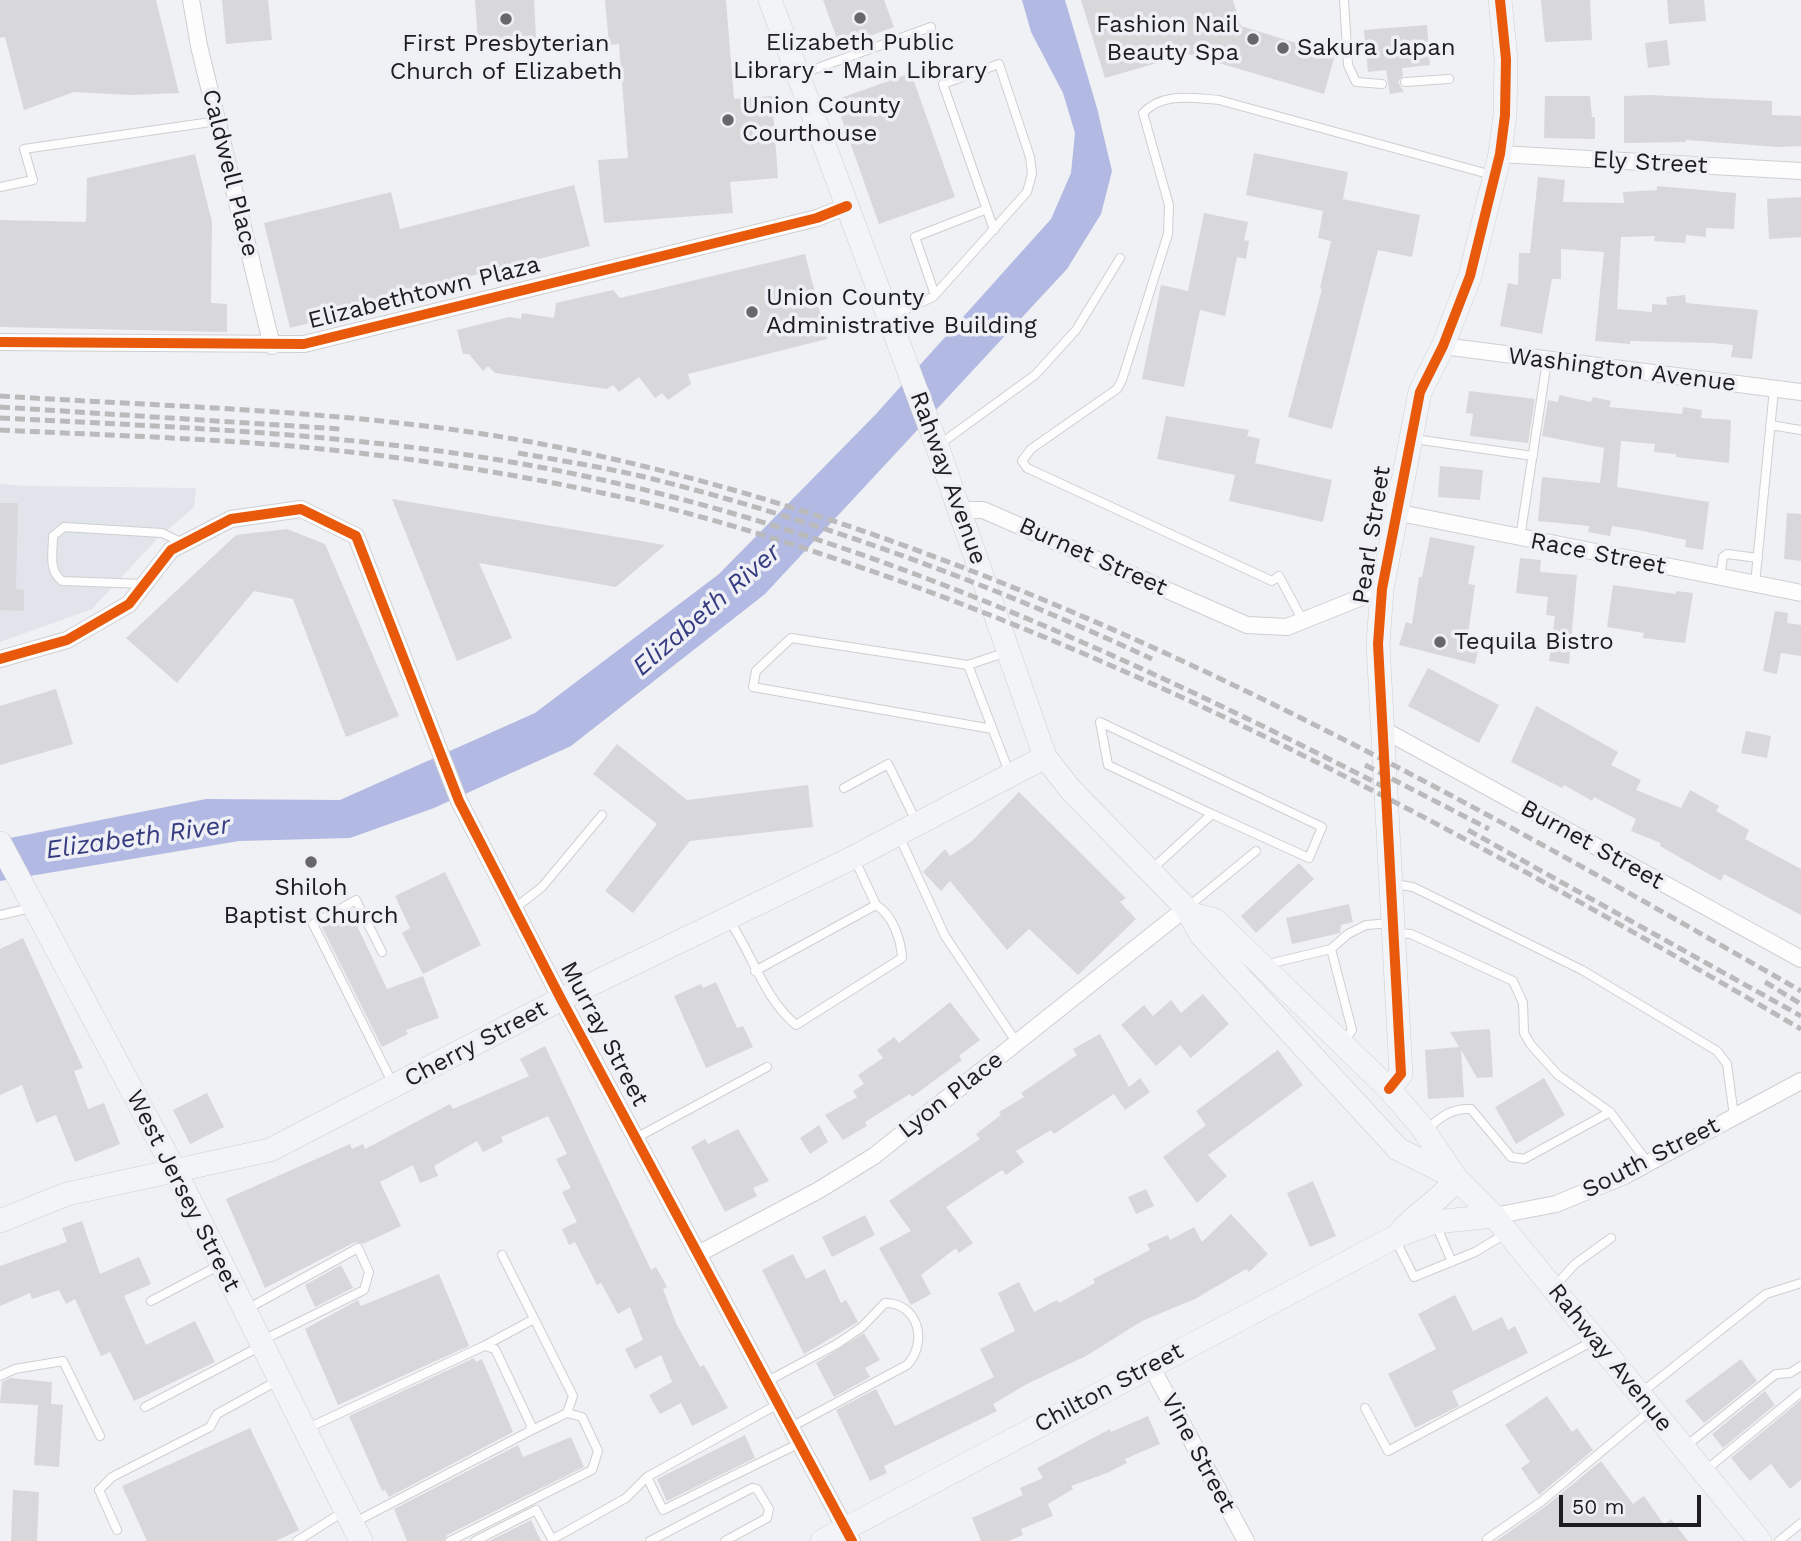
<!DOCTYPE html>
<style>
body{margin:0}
#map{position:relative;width:1801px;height:1541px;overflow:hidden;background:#f0f1f4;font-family:"Work Sans",sans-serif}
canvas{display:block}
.scale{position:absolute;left:1559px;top:1495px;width:142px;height:32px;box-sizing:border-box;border:4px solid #1d1d1f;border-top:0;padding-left:9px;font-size:21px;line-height:24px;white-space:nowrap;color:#1d1d1f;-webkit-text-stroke:5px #eff0f5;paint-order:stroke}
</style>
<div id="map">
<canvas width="1801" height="1541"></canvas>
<div class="scale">50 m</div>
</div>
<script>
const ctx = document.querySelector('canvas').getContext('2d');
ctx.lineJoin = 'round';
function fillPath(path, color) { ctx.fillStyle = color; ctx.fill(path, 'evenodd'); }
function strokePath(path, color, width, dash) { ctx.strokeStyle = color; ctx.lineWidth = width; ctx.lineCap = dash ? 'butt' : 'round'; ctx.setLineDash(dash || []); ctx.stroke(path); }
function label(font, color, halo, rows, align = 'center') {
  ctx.font = font + ' "Work Sans",sans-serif'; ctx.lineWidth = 7; ctx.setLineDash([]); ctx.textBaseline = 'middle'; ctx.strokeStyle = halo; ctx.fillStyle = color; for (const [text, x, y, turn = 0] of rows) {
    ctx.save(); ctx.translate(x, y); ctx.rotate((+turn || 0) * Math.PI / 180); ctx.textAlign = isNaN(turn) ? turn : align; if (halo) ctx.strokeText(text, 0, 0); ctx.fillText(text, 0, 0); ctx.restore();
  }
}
fillPath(new Path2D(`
 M0,484l26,2 170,2 -2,19 -37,32 -65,70 -92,33z`), '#e1e4eb');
fillPath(new Path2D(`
 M1022,0h43l32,108 15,63 -11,43 -34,55 -302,325 -194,152 -137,62 -84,30 -111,3 -239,40v-41l206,-41 134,1 195,-87 184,-139 157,-160 175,-195 20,-46 4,-40 -12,-40 -32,-61z`), '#b2b9e2');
fillPath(new Path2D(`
 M0,0h156l23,93 -48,2 -57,-3 -50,18 -19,-73 -5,1z
 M222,0h46l4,40 -46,4z
 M475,0h59l2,38 -17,1 1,12 -24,2 -1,-12 -17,1z
 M605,0h121l8,99 38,-3 6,82 -48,4 3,31 -129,10 -6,-63 30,-2 -9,-114 -10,1z
 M823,0h61l10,27 -54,20z
 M1081,0h152l8,26 94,29 -11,39 -136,-40 -83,24z
 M1541,0h49l2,40 -47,2z
 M1667,0h37l2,21 -37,3z
 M1427,25l3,40 -28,3 1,8 -5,6 6,10 -14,2 -4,-24 -18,2 -4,-42z
 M1667,40l3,25 -22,3 -3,-25z
 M911,73l44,124 -76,27 -44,-124z
 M1649,95l123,6v14l29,1v30l-23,1 -92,-7v2l-62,1v-47z
 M1545,96h45l2,21h3v22l-51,-1z
 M1254,153l94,19 -5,27 77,16 -8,42 -34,-7 -46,179 -44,-12 34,-128 -2,-1 11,-47 -13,-3 5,-27 -77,-16z
 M195,154l17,68 -1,81 16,1v28l-227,-5v-107l86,2 1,-44z
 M1538,177l27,3 -2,22 61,1 -1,-11 34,-2v-4l79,7 -2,36 -28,-1v9l-20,-2 -1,8 -31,-2 1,-5 -34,1 -4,72 35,3v-8l15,1 -1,-8 19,-2 1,8 72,7 -6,49 -21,-2 2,-12 -19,-2 -84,-2v3l-35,-3 9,-89 -43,-3v30h-9l-10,55 -42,-8 8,-43 10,2 1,-32h11z
 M574,185l16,61 -175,44 -7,3 1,5 -119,30 -26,-105 127,-31 9,37z
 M1801,197v40l-32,2 -2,-40z
 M1204,213l44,9 -4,18 5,1 -3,18 -9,-2 -12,59 -25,-6 -16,77 -42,-8 19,-94 27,6z
 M805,254l22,85 -139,35 3,10 -23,16 -6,-7 -7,5 -16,-21 -20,15 -6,-7 -6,4 -112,-16 -7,-7 -5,5 -14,-17h-6l-6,-24 52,-13 12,2 1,-6 32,5 2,-15 57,-13 7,8z
 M1469,391l66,8 -7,44 -58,-7 3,-22 -7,-1z
 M1559,395l32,7 2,-5 18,4 -2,6 73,7 1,-7 19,3 -1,8 30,2 -2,43 -53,-6v-3l-22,-2 1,-8 -34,-3 -4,46 92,15 -6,48 -18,-3 1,-7 -48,-10 -26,-4 -2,10 -22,-4 1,-6 -51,-5 4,-44 58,6 4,-35 -62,-12 6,-36 10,2z
 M1166,416l83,14 -2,6 13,3 -5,24 77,17 -9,42 -94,-21 6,-26 -78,-16z
 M1440,466l43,4 -3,30 -42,-3z
 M392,499l273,46 -49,42 -137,-24 33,75 -55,23z
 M0,503h18l-2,86 8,1v21l-24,-1z
 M1787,513l14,1v47l-17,-2z
 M287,529l38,15 74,172 -53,21 -53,-138 -39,-8 -77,92 -51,-45 110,-103z
 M1430,537l45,9 -7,38 7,1 -7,50 13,3 -6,26 -76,-19 7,-23 6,2 7,-47h3z
 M1520,558l21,2 -1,12 37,3 -8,89 -20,-3 6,-45 -9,-1 2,-18 -32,-4z
 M1613,585l63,9v-3l17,2 -8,50 -42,-5 1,-5 -37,-6z
 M1775,611l13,2 -1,10 14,2v31l-20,-3 -4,21 -14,-3z
 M1428,668l71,37 -20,38 -71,-37z
 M56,689l17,55 -73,21v-59z
 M1536,706l82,46 -7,13 30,15 -5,10 45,18 9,-18 29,16 -3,5 33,19 -4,9 56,30v46l-77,-41 -3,7 -61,-35 1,-3 -30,-12 5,-12 -42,-22 -2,4 -28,-16 -2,3 -51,-26z
 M1746,731l25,5 -4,22 -26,-5z
 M617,744l70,56 121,-15 5,42 -123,14 -57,72 -28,-22 52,-67 -64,-50z
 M1019,792l107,106 -6,4 16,17 -58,56 -49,-46 -22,21 -57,-69 -9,10 -18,-19 22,-23 5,7 22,-15z
 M1299,863l15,16 -58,54 -15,-17z
 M445,872l36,73 -58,29 -21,-41 8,-5 -15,-32z
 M1349,904l4,18 -12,3 -1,8 -48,11 -6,-26z
 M350,911l37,78 36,-13 16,42 -33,12 2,4 -26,13 -60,-120z
 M23,938l60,130 -9,3 14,38 16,-6 16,41 -45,18 -19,-47 -20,8 -14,-38 -22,10v-146z
 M716,982l21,46 6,-2 10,21 -47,21 -32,-72 27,-12 2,4z
 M1203,994l26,30 -38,34 -11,-13 -24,21 -35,-41 23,-20 9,11 18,-16 10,13z
 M950,1002l30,38 -21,16 3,4 -50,37 -2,-3 -45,28 2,4 -24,14 -18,-25 32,-18 -4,-6 11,-7 -6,-9 25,-17 -6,-8 17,-13 5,6z
 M1490,1029l3,48 -16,1 -16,-28 3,47 -36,2 -3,-49 34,-3 -9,-15z
 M1100,1034l29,53 11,-9 10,14 -25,18 -11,-16 -60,40 -3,-4 -35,21 8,11 -18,13 -4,-5 -56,37 27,36 -14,10 -3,-5 -35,27 10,19 -20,11 -32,-57 32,-17 -22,-30 91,-62 -4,-5 25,-19 -2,-3 25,-15 -3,-4 56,-38 -4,-6z
 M545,1046l106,224 5,-3 11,20 -4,2 13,34 24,44 4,-2 24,43 -36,18 -11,-23 -21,11 -11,-19 23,-13 -11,-27 -26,14 -10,-20 18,-9 -13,-33 -12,7 -17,-31 -4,2 -22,-43 -6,3 -7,-16 15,-7 -15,-30 9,-4 -15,-29 11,-5 -19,-38 -47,21 2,5 -20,10 -6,-11 -43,25 4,10 -18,7 -7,-18 -33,17 21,44 -38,18 -8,-2 -90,46 -39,-89 124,-55 2,5 11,-5 2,5 85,-45 3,5 76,-33 -9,-17z
 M1278,1050l25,35 -95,70 19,21 -30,27 -34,-46 43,-32 -10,-14z
 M1544,1078l21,37 -49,29 -21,-37z
 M207,1093l17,34 -34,17 -17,-34z
 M819,1125l9,17 -18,12 -10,-16z
 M738,1129l31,52 -16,7 4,8 -32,16 -34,-65 14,-8 3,5z
 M1313,1181l23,55 -26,11 -23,-54z
 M1146,1189l8,17 -18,8 -8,-17z
 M1231,1214l37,40 -19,18 -3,-3 -51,30 -53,22 -56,35 -59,28 -34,20 4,7 -113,55 3,7 -17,8 -34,-71 40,-21 19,37 99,-49 -14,-28 35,-18 -17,-38 21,-11 15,30 23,-12 2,3 36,-20 -2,-4 57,-29 -3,-6 21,-9 2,5 24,-13 8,15z
 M865,1215l10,20 -43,22 -10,-20z
 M82,1221l18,53 39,-17 12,27 -27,12 22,49 49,-24 20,41 -81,39 -24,-49 -9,4 -26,-57 -9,5 -7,-14 -27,9 -2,-6 -30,13v-40l67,-24 -5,-14z
 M793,1254l13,25 19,-10 16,34 5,-3 12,22 -54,32 -42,-84z
 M341,1265l12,23 -38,19 -10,-22z
 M439,1274l30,72 -131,59 -33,-76 53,-29 3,6z
 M1455,1295l18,36 29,-14 6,13 7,-4 13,27 -76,38 7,15 -44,22 -27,-54 48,-25 -18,-35z
 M864,1333l16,27 -15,8 5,9 -36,20 -18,-34z
 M474,1358l2,4 6,-3 31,73 -124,65 -4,-7 -3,1 -33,-75z
 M1741,1359l16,22 -53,42 -19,-22z
 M10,1378l42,4 -1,22 12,1 -4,62 -25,-2 4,-60 -38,-2 2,-21z
 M1765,1391l10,14 -52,43 -11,-14z
 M1547,1396l25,36 5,-4 16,22 -54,45 -18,-27 9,-6 -25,-37z
 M1801,1400v80l-11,9 -19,-25 -21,17 -19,-23z
 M1148,1416l12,28 -35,15 2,4 -20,10 -36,13 2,3 -25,15 5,12 -32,13 2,6 -15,6h-27l-9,-23 51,-23 -3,-7 23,-10 -6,-10 73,-39 1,3z
 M250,1428l49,102 -23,11h-129l-25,-55z
 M745,1435l10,23 -88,43 -10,-22z
 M571,1437l13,30 -137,68 -3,6h-37l-13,-32 124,-64 5,12z
 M1601,1461l32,43 11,-8 20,29 7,-6 17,22h-192l50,-35z
 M13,1490l26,2 -2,49h-26z
 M531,1520l10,21h-52z`), '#d8d8db');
const lane = new Path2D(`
 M1344,0l4,65 8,17 26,2
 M801,74l130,-47
 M1405,82l44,-3
 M0,187l33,-7 -9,-31 194,-28
 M935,295l-20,-58 72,-28
 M892,316l41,-19 94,-105 5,-18 -2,-17 -31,-93 -56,20 51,146
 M1770,425l31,5
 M1414,439l119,17
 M940,444l95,-69 41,-45 44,-72
 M1520,538l27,-177
 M1720,577l3,-20 4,-3 31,4
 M145,584l-83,-3c-14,-11 -9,-28 -9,-45l11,-9 98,6 21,10
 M1755,584l19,-195
 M1303,621l-24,-45 -7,5 -245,-113 -5,-7 9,-12 86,-60 5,-9 46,-146 1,-29 -26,-92c20,-21 49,-15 76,-13l273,75
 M1007,652l-39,13 41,107
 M968,665l-177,-27 -35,33 -3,16 239,42
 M844,788l44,-24 28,57
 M899,836l46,100 72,107
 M855,860l21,45
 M1151,870l61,-56 97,44 13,-31 -222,-105 8,43 104,49
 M1394,884l19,3 169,83 135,81 10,13 7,52
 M1189,906l67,-55
 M515,908l27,-21 60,-72
 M0,915l31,-7
 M728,919c25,35 34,77 68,106l106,-67c-1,-18 -9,-43 -26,-53l-121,66
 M1395,933l16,1 102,47 10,22 1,30 7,12 27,30 52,37 38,51
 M1331,949l21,81 -8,12
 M382,952l-26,-52 -43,24 80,160
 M1264,965l67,-16 17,-15 18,-9 26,-2
 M1427,1129c14,-12 24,-21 44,-20l40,48 13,2 86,-47
 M636,1138l131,-71
 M1436,1225l16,37
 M1395,1239l19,38 61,-25 30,-18
 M502,1255l71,141 -6,17
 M1555,1286l20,-22 36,-26
 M151,1301l69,-36
 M247,1309l111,-61 11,24 -5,18 -101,50
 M484,1346l50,-27
 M0,1376l15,-7 48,-8 37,75
 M766,1382l71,-38 25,-17 23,-24c34,0 43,40 22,62l-116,62
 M1641,1393l125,-99 35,-11
 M778,1404l-131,73 16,33 137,-67
 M145,1407l114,-60
 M1365,1408l23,43 205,-110
 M308,1428l176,-82 11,3 36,76 -1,6 -175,91
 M1686,1446l90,-72 14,-1 11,-7
 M1706,1470l95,-78
 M117,1530l-18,-40 13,-13 98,-50 7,-13 60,-33
 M553,1539l73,-41 21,-21
 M1487,1539l55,-38 108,-90
 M297,1541l46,-29
 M450,1541l142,-71 6,-19 -16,-34 -15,-4 -37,18
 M475,1541l61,-31 17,31
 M650,1541l102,-53 5,1 12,20 -2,9 -42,23
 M1779,1541l22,-18`);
const street = new Path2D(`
 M191,0l8,46 73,300
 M1500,154l301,17
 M0,342l304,2 513,-126 30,-12
 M1443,346l358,46
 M960,510h23l264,115 40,2 95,-38
 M1395,512l406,81
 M0,659l67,-19 62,-36 42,-54 60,-31 70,-10 55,27 103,265 102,198 291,542
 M1384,730l417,229
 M1494,1216l62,-12 68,-28 177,-95
 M698,1254l121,-64 55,-34 312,-248
 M1151,1366l95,175`);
const secondary = new Path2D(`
 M770,0l167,446 108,311 26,33 115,118 15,27 197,214 58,29
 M0,843l175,328 186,370
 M1191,914l24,6 174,169 31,36 36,53 38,38 266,325
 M1389,1089l12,-15 -23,-430 4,-55 38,-197 23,-46 27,-70 30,-122 5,-39 1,-56 -6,-59
 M0,1221l67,-27 203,-44 291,-151 293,-142 191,-100
 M1401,1231c17,-20 41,-31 55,-53
 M822,1541l575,-305 38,-14 59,-6`);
strokePath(lane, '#cecfd1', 10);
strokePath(street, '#cecfd1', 18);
strokePath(secondary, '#cecfd1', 24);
strokePath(lane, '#fdfdfd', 8);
strokePath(street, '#fdfdfd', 16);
strokePath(secondary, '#f3f4f7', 23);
strokePath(new Path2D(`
 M0,396c173,11 348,14 520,44 452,81 886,324 1281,551
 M0,407l341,22
 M0,418c173,9 346,15 517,45 309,54 596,185 873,327
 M0,430c122,6 246,9 367,24 93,11 185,27 276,48 81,19 162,46 240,73 322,114 624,282 918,454
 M518,453c45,8 91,15 135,26 171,43 340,106 499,180
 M1365,765l124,64
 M1468,830l333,186
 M1765,982l36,22`), '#bababb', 5, [10, 5]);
strokePath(new Path2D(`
 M0,342l304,2 513,-126 30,-12
 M0,659l67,-19 62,-36 42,-54 60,-31 70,-10 55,27 103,265 102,198 291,542
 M1389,1089l12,-15 -23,-430 4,-55 38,-197 23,-46 27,-70 30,-122 5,-39 1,-56 -6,-59`), '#e8590c', 10);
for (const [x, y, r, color] of [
 [860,18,7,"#67676a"],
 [506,19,7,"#67676a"],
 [1253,39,7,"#67676a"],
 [1283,48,7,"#67676a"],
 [728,120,7,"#67676a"],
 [752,312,7,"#67676a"],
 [1440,642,7,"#67676a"],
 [311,862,7,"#67676a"]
]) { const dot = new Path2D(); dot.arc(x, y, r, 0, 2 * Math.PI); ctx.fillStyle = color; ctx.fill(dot); strokePath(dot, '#eff0f5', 2.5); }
label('24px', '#1d1d1f', '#eff0f5', [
 ["Fashion Nail",1239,25,"right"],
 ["Beauty Spa",1239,53,"right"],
 ["Elizabeth Public",860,43,"center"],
 ["Library - Main Library",860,71,"center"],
 ["First Presbyterian",506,44,"center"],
 ["Church of Elizabeth",506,72,"center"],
 ["Sakura Japan",1297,48],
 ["Union County",742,106],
 ["Courthouse",742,134],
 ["Union County",766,298],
 ["Administrative Building",766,326],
 ["Tequila Bistro",1454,642],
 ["Shiloh",311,888,"center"],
 ["Baptist Church",311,916,"center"]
], 'left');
label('24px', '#1d1d1f', '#eff0f5', [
 ["Ely Street",1650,163,3],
 ["Caldwell Place",230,173,76],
 ["Elizabethtown Plaza",424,293,-14],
 ["Washington Avenue",1622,370,7],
 ["Rahway Avenue",948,478,70],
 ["Pearl Street",1372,535,-81],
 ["Race Street",1598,554,11],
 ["Burnet Street",1093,557,24],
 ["Burnet Street",1592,845,29],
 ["Murray Street",604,1034,62],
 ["Cherry Street",476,1044,-28],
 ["Lyon Place",951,1095,-38],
 ["South Street",1651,1158,-27],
 ["West Jersey Street",183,1191,63],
 ["Rahway Avenue",1610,1358,51],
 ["Chilton Street",1109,1388,-28],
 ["Vine Street",1198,1453,62]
]);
label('italic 26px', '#363c81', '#eff0f5', [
 ["Elizabeth River",707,610,-41],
 ["Elizabeth River",138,838,-8]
]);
</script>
